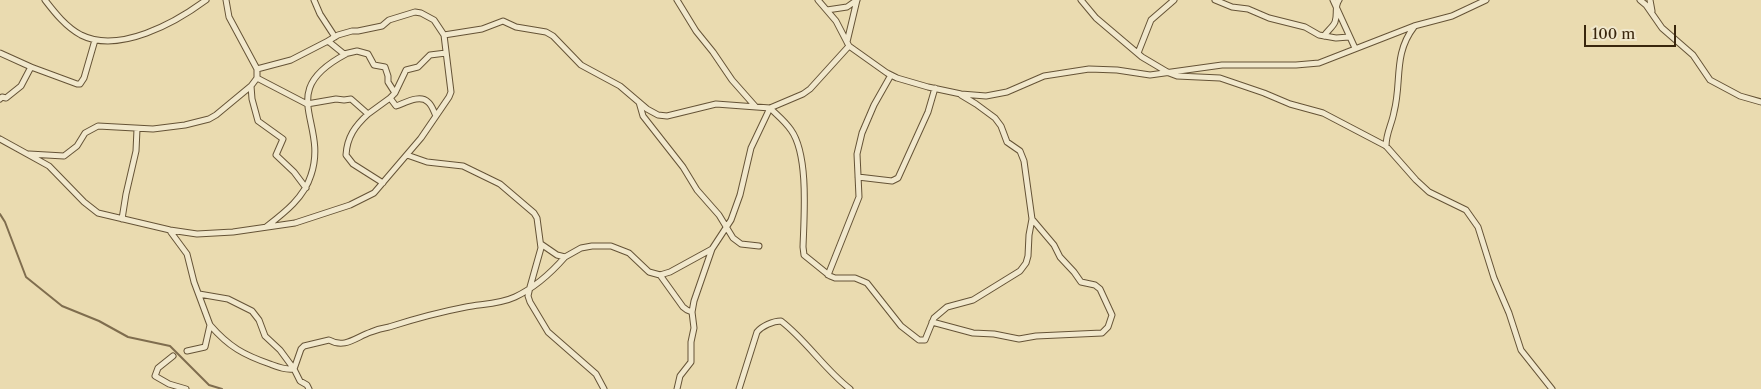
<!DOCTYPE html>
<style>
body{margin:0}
#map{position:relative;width:1761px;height:389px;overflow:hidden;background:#eadbb0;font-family:"Libre Caslon Text",serif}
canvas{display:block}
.scale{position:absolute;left:1584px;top:25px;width:92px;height:22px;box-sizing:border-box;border:2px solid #39260d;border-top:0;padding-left:6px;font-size:15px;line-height:18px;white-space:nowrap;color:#39260d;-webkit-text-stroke:4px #f1e8cc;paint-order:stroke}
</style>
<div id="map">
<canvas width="1761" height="389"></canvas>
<div class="scale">100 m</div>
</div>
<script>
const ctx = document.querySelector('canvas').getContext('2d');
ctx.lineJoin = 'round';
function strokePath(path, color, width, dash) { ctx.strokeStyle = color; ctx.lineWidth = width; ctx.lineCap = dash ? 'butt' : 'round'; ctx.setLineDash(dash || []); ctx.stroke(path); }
strokePath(new Path2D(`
 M0,214l5,8 21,55 36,29 37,15 29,16 42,9 39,39 13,4`), '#7f6d4e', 2);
const minor = new Path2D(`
 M45,0c10,13 21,27 36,35 38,19 94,-12 125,-35
 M226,0l3,17 28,52v9l-6,8 1,13 6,22 25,18 -7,16 18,17 12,16
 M314,0l6,14 15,23
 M677,0l19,31 17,21 19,28 23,26
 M818,0l18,21 13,25 38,27 10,5 31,9 33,7 25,2 21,-4 37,-16 45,-7 28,1 33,5 72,-10h74l23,-2 95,-37 38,-10 34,-16
 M1081,0l15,18 46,39 27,16 8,3 43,2 44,15 26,11 33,9 63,33 30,34 13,12 37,18 12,17 16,51 15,35 12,37 31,39
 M1215,0l17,7 16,2 21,9 36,9 14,8 17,3 13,-1
 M1333,0l22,48
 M1640,0l6,5 16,23 31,27 17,25 30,16 21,6
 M1650,0l2,11
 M827,10l20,-3 10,-7
 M1324,36c3,-5 9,-9 11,-14 3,-8 -1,-15 4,-22
 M328,41l10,-6 14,-4h6l24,-5 7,-6 26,-8 6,1 13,7 10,15
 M847,42l10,-42
 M0,53l31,14
 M1138,53l13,-33 23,-20
 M257,69l34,-9 37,-19 16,13 13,-3 11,3 6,11 11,2 3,9v6l7,11 -5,5
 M257,78l50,26 29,-5 8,1 7,-1 17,15 22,-16 6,8c9,-3 24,-12 32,-4 4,3 6,10 8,14
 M395,93l11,-23 12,-3 12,-12 16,-2
 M0,99l2,-2 4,1 15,-12 10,-19 46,17h3l4,-6 11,-38
 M639,102l4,14 40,51 14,23 22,25 14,23 8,6 18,2
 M368,114c-13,12 -21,23 -22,41l7,9 30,19
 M0,139l49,27 35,36 14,11 72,17 27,4 36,-2 62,-9 55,-18 24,-12 47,-55 28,-41 2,-5 -7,-57 38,-6 21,-8 13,6 30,5 7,4 28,29 39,21 27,23 11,6 9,1 49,-12 54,4 33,-14 7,-5 39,-43
 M1386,146c0,-13 6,-22 8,-34 8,-30 -1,-58 20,-85
 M29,154l35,2 13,-10 8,-13 13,-7 55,3 32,-4 24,-6 7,-4 35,-29
 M407,155l20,7 36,4 37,18 34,29 3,5 4,30 -11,39 -2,9 2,6 18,30 48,42 8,15
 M858,177l34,4 6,-3 30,-66 7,-24
 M122,219l4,-25 10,-43 1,-22
 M266,227c18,-14 38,-29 45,-52 18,-53 -37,-83 35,-121
 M170,231l17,23 7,28 16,43c19,22 34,30 60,39 8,3 15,6 24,5l6,12 7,4 2,4
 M541,244l16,11 8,2 16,-9 11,-2h19l18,7 20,19 11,3 10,-3 42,-23 19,-29 9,-25 11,-47 19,-40c7,7 15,13 21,22 18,25 13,87 12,117l1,8 26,21 5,2h20l12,5 34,43 18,14h6l9,-22 13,-11 26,-7 47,-29 6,-8 2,-7 1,-21 3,-16
 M660,275l23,32 4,3 5,2
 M828,275l31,-78 -2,-43 5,-21 12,-28 17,-30
 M199,294l29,5 24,12 7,9 6,16 15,14 14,19
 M932,322l41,11 21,1 25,5 17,-3 66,-3 6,-6 4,-12 -12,-26 -5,-4 -14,-3 -7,-10 -14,-15 -6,-12 -22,-26 -8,-58 -4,-10 -13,-9 -6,-16 -6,-8 -19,-14 -15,-9
 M187,351l18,-4 5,-22
 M173,356l-15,12 -3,8 14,8 17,5
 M294,369l7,-20 3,-3 25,-6c16,9 27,-3 42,-8 5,-2 12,-4 18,-5 25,-8 51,-15 77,-20 16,-3 34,-3 49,-10 19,-9 36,-24 50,-40
 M677,389l3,-13 11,-14v-20l3,-14 -2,-16 2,-11 18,-52
 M739,389l18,-57c5,-6 16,-11 24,-11 26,20 43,48 69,68`);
strokePath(minor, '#655336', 7);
strokePath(minor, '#f1e8cc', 5);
</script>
